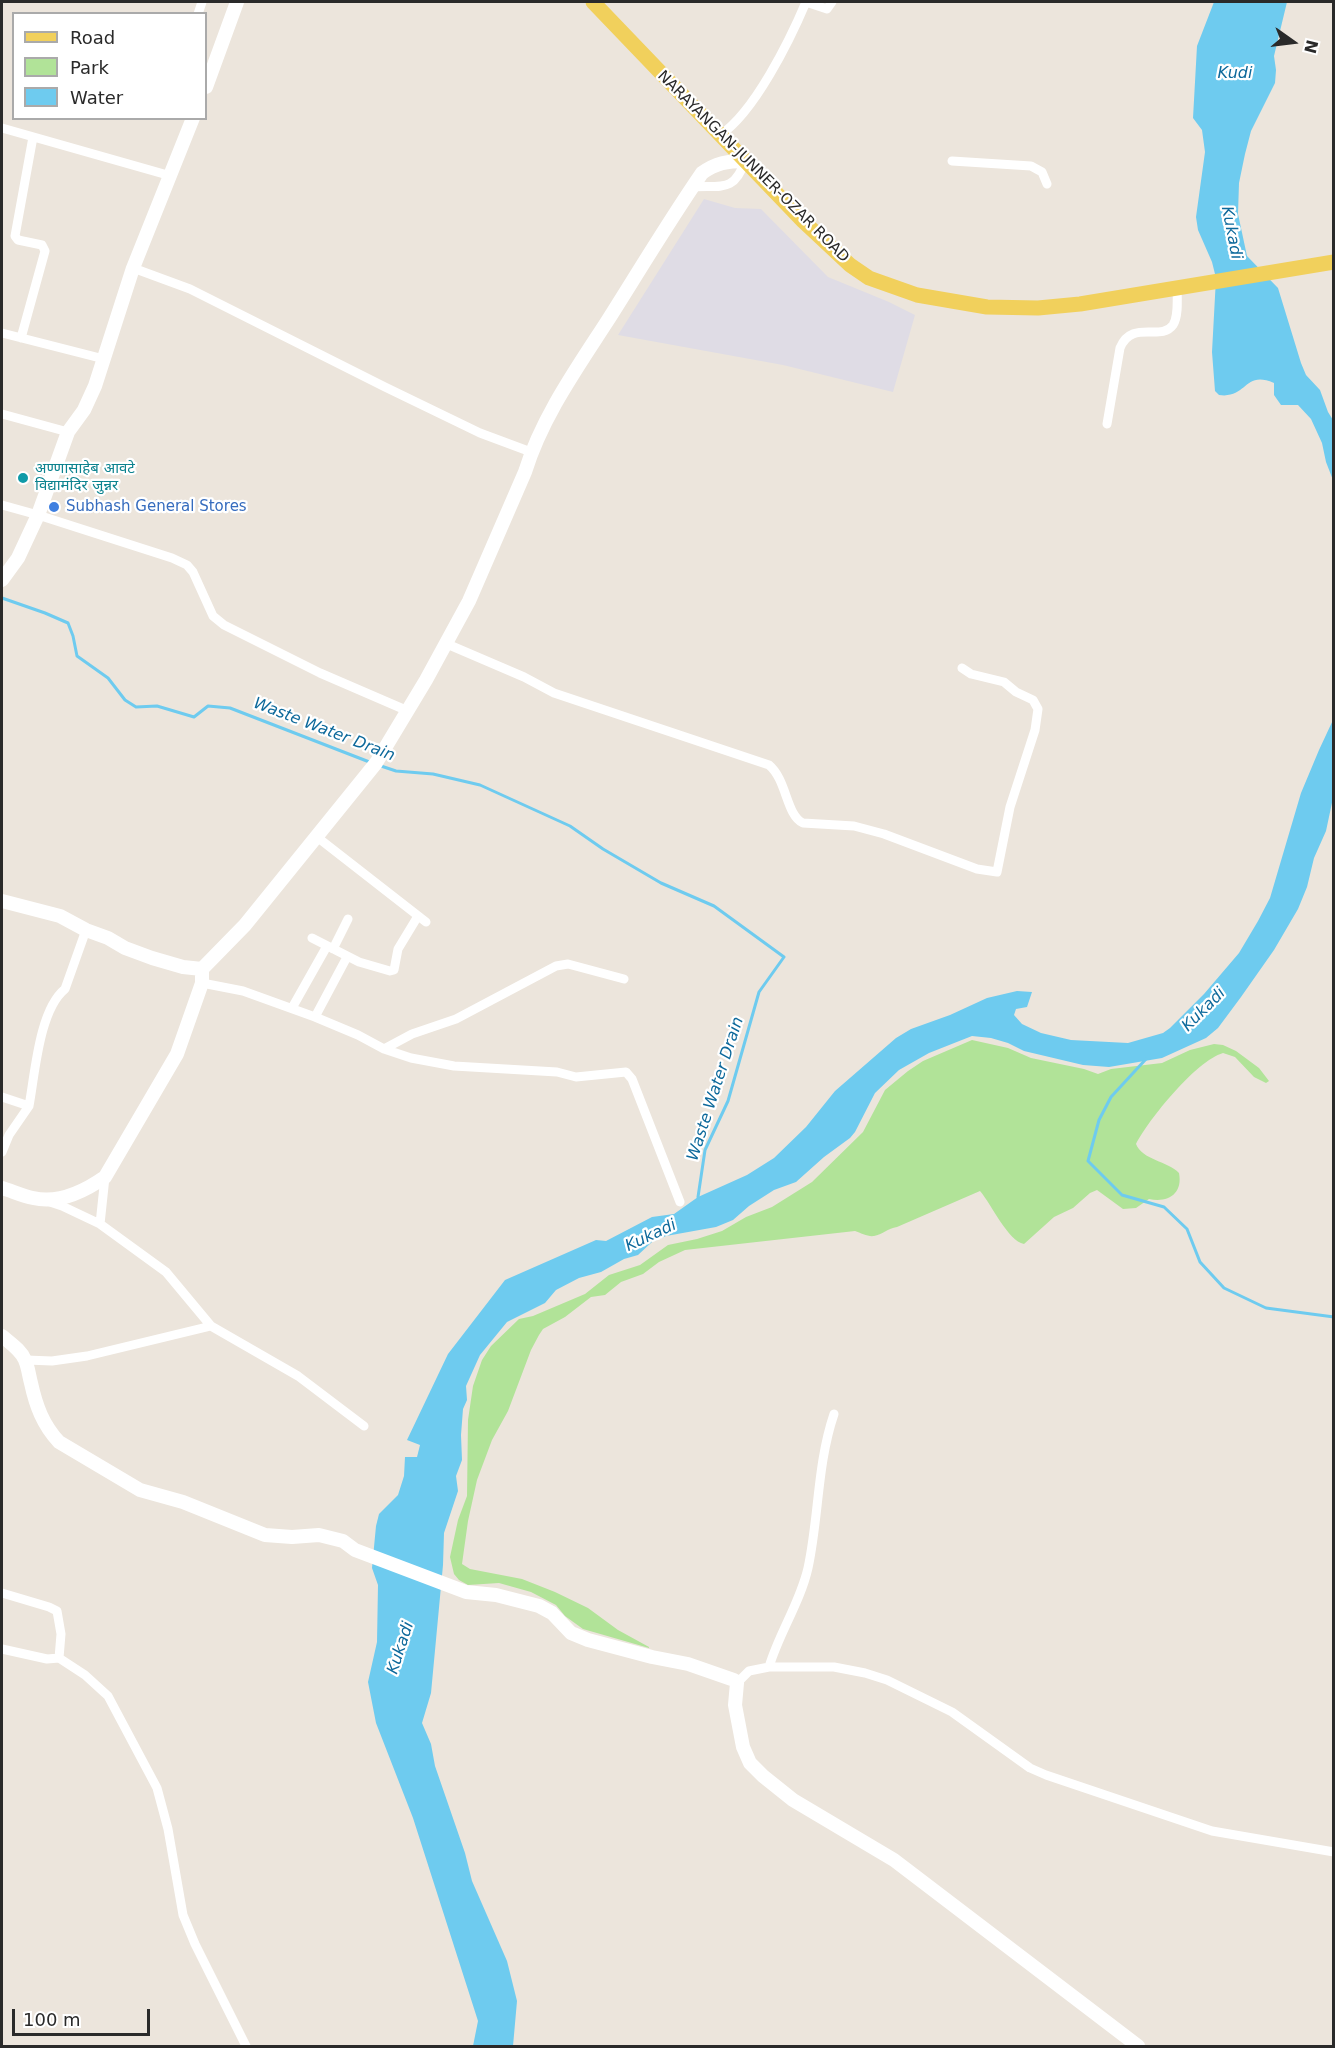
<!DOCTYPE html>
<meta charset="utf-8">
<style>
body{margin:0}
#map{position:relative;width:1335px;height:2048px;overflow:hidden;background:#ece5dc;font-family:"DejaVu Sans",sans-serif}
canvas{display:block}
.frame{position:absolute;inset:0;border:3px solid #2a2a2a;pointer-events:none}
.legend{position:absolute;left:12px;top:12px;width:195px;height:108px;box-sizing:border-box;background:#fff;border:2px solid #aaa;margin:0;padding:8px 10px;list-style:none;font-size:18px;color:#2a2a2a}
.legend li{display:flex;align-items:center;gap:12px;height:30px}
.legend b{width:30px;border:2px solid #aaa}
.north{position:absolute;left:1263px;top:12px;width:60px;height:60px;-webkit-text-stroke:4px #fff;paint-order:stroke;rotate:104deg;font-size:16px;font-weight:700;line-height:24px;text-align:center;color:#2a2a2a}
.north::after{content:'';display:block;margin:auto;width:21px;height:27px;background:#2a2a2a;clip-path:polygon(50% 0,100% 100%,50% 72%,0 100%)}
.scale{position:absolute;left:12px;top:2009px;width:138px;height:27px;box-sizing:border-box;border:3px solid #2a2a2a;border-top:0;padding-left:8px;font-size:18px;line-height:21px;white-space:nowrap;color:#2a2a2a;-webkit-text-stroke:4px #fff;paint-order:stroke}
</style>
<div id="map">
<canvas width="1335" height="2048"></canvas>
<div class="frame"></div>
<ul class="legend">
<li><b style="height:8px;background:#f1d05c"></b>Road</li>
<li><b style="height:16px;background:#b1e398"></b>Park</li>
<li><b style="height:16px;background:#6ecbef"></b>Water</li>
</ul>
<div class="north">N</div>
<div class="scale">100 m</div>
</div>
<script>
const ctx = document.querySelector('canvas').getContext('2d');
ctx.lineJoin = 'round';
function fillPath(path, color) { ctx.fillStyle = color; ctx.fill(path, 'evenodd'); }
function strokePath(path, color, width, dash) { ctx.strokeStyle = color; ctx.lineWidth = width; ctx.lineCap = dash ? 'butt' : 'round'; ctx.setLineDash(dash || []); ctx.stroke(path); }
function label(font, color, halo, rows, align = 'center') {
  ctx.font = font + ' "DejaVu Sans","Noto Sans Devanagari",sans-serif'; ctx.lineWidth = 4.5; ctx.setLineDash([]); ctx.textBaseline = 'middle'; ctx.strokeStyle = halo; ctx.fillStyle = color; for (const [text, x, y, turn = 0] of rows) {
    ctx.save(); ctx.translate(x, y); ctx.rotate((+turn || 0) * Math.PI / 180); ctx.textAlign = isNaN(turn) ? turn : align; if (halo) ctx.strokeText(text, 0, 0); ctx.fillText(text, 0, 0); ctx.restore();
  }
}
fillPath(new Path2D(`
 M704,199l31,9 26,1 67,68 61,25 26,13 -22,77 -110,-27 -165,-30z`), '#dfdce5');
fillPath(new Path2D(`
 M972,1040l36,8 23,10 53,11 14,5 13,-5 51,-6 28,-13 24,-6 9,1 13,6 23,17 10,13 -3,2 -12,-6 -19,-20 -12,-4c-27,8 -74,66 -87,91 6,16 32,17 43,29 4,21 -11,30 -30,26l-13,9 -13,1 -26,-19 -7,3 -17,15 -19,9 -30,27c-16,-3 -32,-39 -44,-53l-83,36c-9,1 -15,8 -23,9 -6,1 -13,-3 -19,-5l-170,19 -26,12 -16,12 -22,8 -16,13 -14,2 -26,20 -22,12 -4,6 -8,15 -23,61 -16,29 -15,40 -9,41 -6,43 8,5 52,10 33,13 33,16 30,22 31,17v1l-66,-19 -18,-13 -9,-11 -25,-13 -32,-9 -31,2 -9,-5 -5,-6 -4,-17 8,-37 9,-24 1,-76 5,-34 9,-26 9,-14 28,-27 14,-3 52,-22 24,-19 31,-10 28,-20 29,-6 25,-8 24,-14 26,-10 40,-25 51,-50 22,-42 23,-19 15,-10z`), '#b1e398');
fillPath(new Path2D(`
 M1214,2h73l-13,54 2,14 -1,13 -24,48 -6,23 -6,29 -1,31 9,42 31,32 23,75 5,12 14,15 8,22 5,8v60l-7,-18 -4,-19 -11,-24 -13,-14h-17l-7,-10v-12c-31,-13 -26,16 -55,12l-4,-4 -3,-39 4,-74 -4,-16 -14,-32 -2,-13 9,-65 -3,-22 -9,-12 4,-72z
 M1333,720v78l-7,33 -12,27 -7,29 -9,22 -24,41 -33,47 -23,31 -12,10 -44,20 -53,9 -26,-2 -59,-14 -16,-8 -17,-5 -19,-2 -43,17 -30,17 -24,23 -20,39 -5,6 -26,19 -28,25 -22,8 -25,16 -16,14 -17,7 -50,9 -14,6 -14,13 -14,4 -23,13 -22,6 -23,12 -11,13 -38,19 -27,33 -14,31 1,14 -4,9 -2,26 1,25 -6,16 2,15 -14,42 -1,32 -12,128 -9,30 9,21 4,22 30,87 7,28 35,80 10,40 -4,45h-40l5,-25 -65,-203 -37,-95 -8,-41 9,-40 1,-57 -6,-17 4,-42 3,-12 19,-19 6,-19 1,-19h12l3,-12 -13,-5 41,-86 57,-74 91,-40 10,1 46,-24 22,-3 24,-17 49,-22 27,-17 32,-31 29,-36 61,-53 15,-9 39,-14 37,-17 30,-7 15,1 -5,15 -11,2 -2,6 8,9 19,9 30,7 57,3 35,-10 7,-5 34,-34 35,-41 19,-32 12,-23 31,-105 18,-43z`), '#6ecbef');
strokePath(new Path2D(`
 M2,598l43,15 23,10 5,13 4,20 31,22 17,22 11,7 21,-1 37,11 14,-11 22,2 142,55
 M378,765l18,6 37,3 47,11 90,41 33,23 58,34 53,23 70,51 -25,35 -31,109 -23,49 -7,47
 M1146,1059l-35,38 -12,23 -11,41 34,34 42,12 23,22 13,33 24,26 42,20 68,9`), '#6ecbef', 3);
strokePath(new Path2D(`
 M198,14l4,-12
 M2,128l169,48
 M720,135c34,-22 70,-95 86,-133l21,7 5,-7
 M952,161l79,5 11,6 5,12
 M692,187c29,-2 42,6 53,-26
 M133,268l57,21 195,98 95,46 51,19
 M2,333l102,26
 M21,338l24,-87 -3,-6 -24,-5 -3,-4 18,-99
 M2,414l66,18
 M1107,424l13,-76c12,-29 41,-6 53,-23 6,-9 4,-28 4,-38
 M2,505l36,10 134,43 15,7 6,7 20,44 11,9 96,48 88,38
 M447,644l77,33 30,16 215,72c18,15 17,50 34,58l51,3 30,8 93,35 20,3 13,-65 25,-77 3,-21 -5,-9 -17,-8 -12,-10 -33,-8 -9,-6
 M317,837l109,85
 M312,938l47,24 31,9 4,-1 4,-21 20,-33
 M333,949l15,-30
 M202,983l41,8 72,26 43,18 26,14 27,9 43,8 103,6 19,5 50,-5 6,7 48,123
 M292,1008l35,-62
 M315,1017l32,-60
 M384,1049l28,-15 44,-15 100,-53 12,-2 56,15
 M2,1097l27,9 -20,29 -7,17
 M29,1106c6,-32 10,-96 36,-117l21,-59
 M50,1202l12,4 38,18
 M211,1326l87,50 66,50
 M26,1360l26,1 35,-5 124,-30 -45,-54 -66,-48 5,-47
 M2,1593l47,14 8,4 4,23 -2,24 26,17 23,21 49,92 11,41 15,86 12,29 51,102
 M2,1649l45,10 12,-1
 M769,1667c10,-34 31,-64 39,-99 11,-51 9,-104 26,-154
 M737,1683l12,-12 20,-4h65l31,6 22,7 65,32 78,56 16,7 166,56 122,21`), '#fff', 9);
strokePath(new Path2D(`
 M206,87l31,-85
 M2,580l16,-22 20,-43 30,-83 16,-22 11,-24 38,-118 60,-150
 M2,901l58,15 26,14 22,8 17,10 27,10 31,9 19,2 43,-44 131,-162 50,-83 43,-79 56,-129c17,-55 52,-104 83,-152 31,-49 61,-99 94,-147 14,-10 25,-12 43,-12
 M2,1188c10,3 21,8 31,10 25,6 52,-7 72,-21l72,-123 25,-71v-14
 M2,1336c8,7 19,14 23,24 3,6 4,16 6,23 5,23 12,42 28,59l81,48 43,12 82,33 27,2 27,-2 24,6 12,9 111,42 30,3 43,11 13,7 19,20 17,7 64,17 36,7 46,16 3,3 -2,22 8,42 7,16 13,13 30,24 101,60 244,186`), '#fff', 14);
strokePath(new Path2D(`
 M593,2l210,219 47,44 19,13 48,17 70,12 51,1 42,-4 254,-42`), '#f1d05c', 15);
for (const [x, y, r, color] of [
 [23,478,6,"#0f9aa8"],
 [54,507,6,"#3f7fe0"]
]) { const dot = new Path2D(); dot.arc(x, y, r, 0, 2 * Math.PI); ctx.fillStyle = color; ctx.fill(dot); strokePath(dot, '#fff', 2); }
label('15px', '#2a2a2a', '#fff', [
 ["NARAYANGAN-JUNNER-OZAR ROAD",753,167,45]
]);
label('15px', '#0d838f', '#fff', [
 ["अण्णासाहेब आवटे",35,469],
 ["विद्यामंदिर जुन्नर",35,486]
], 'left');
label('15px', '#366cbe', '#fff', [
 ["Subhash General Stores",66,507]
], 'left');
label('italic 16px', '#0d699b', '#fff', [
 ["Kudi",1235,74],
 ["Kukadi",1231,233,79],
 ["Waste Water Drain",324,730,21],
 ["Kukadi",1204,1010,-45],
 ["Waste Water Drain",716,1089,-72],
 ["Kukadi",651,1236,-25],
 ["Kukadi",401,1648,-72]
]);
</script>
